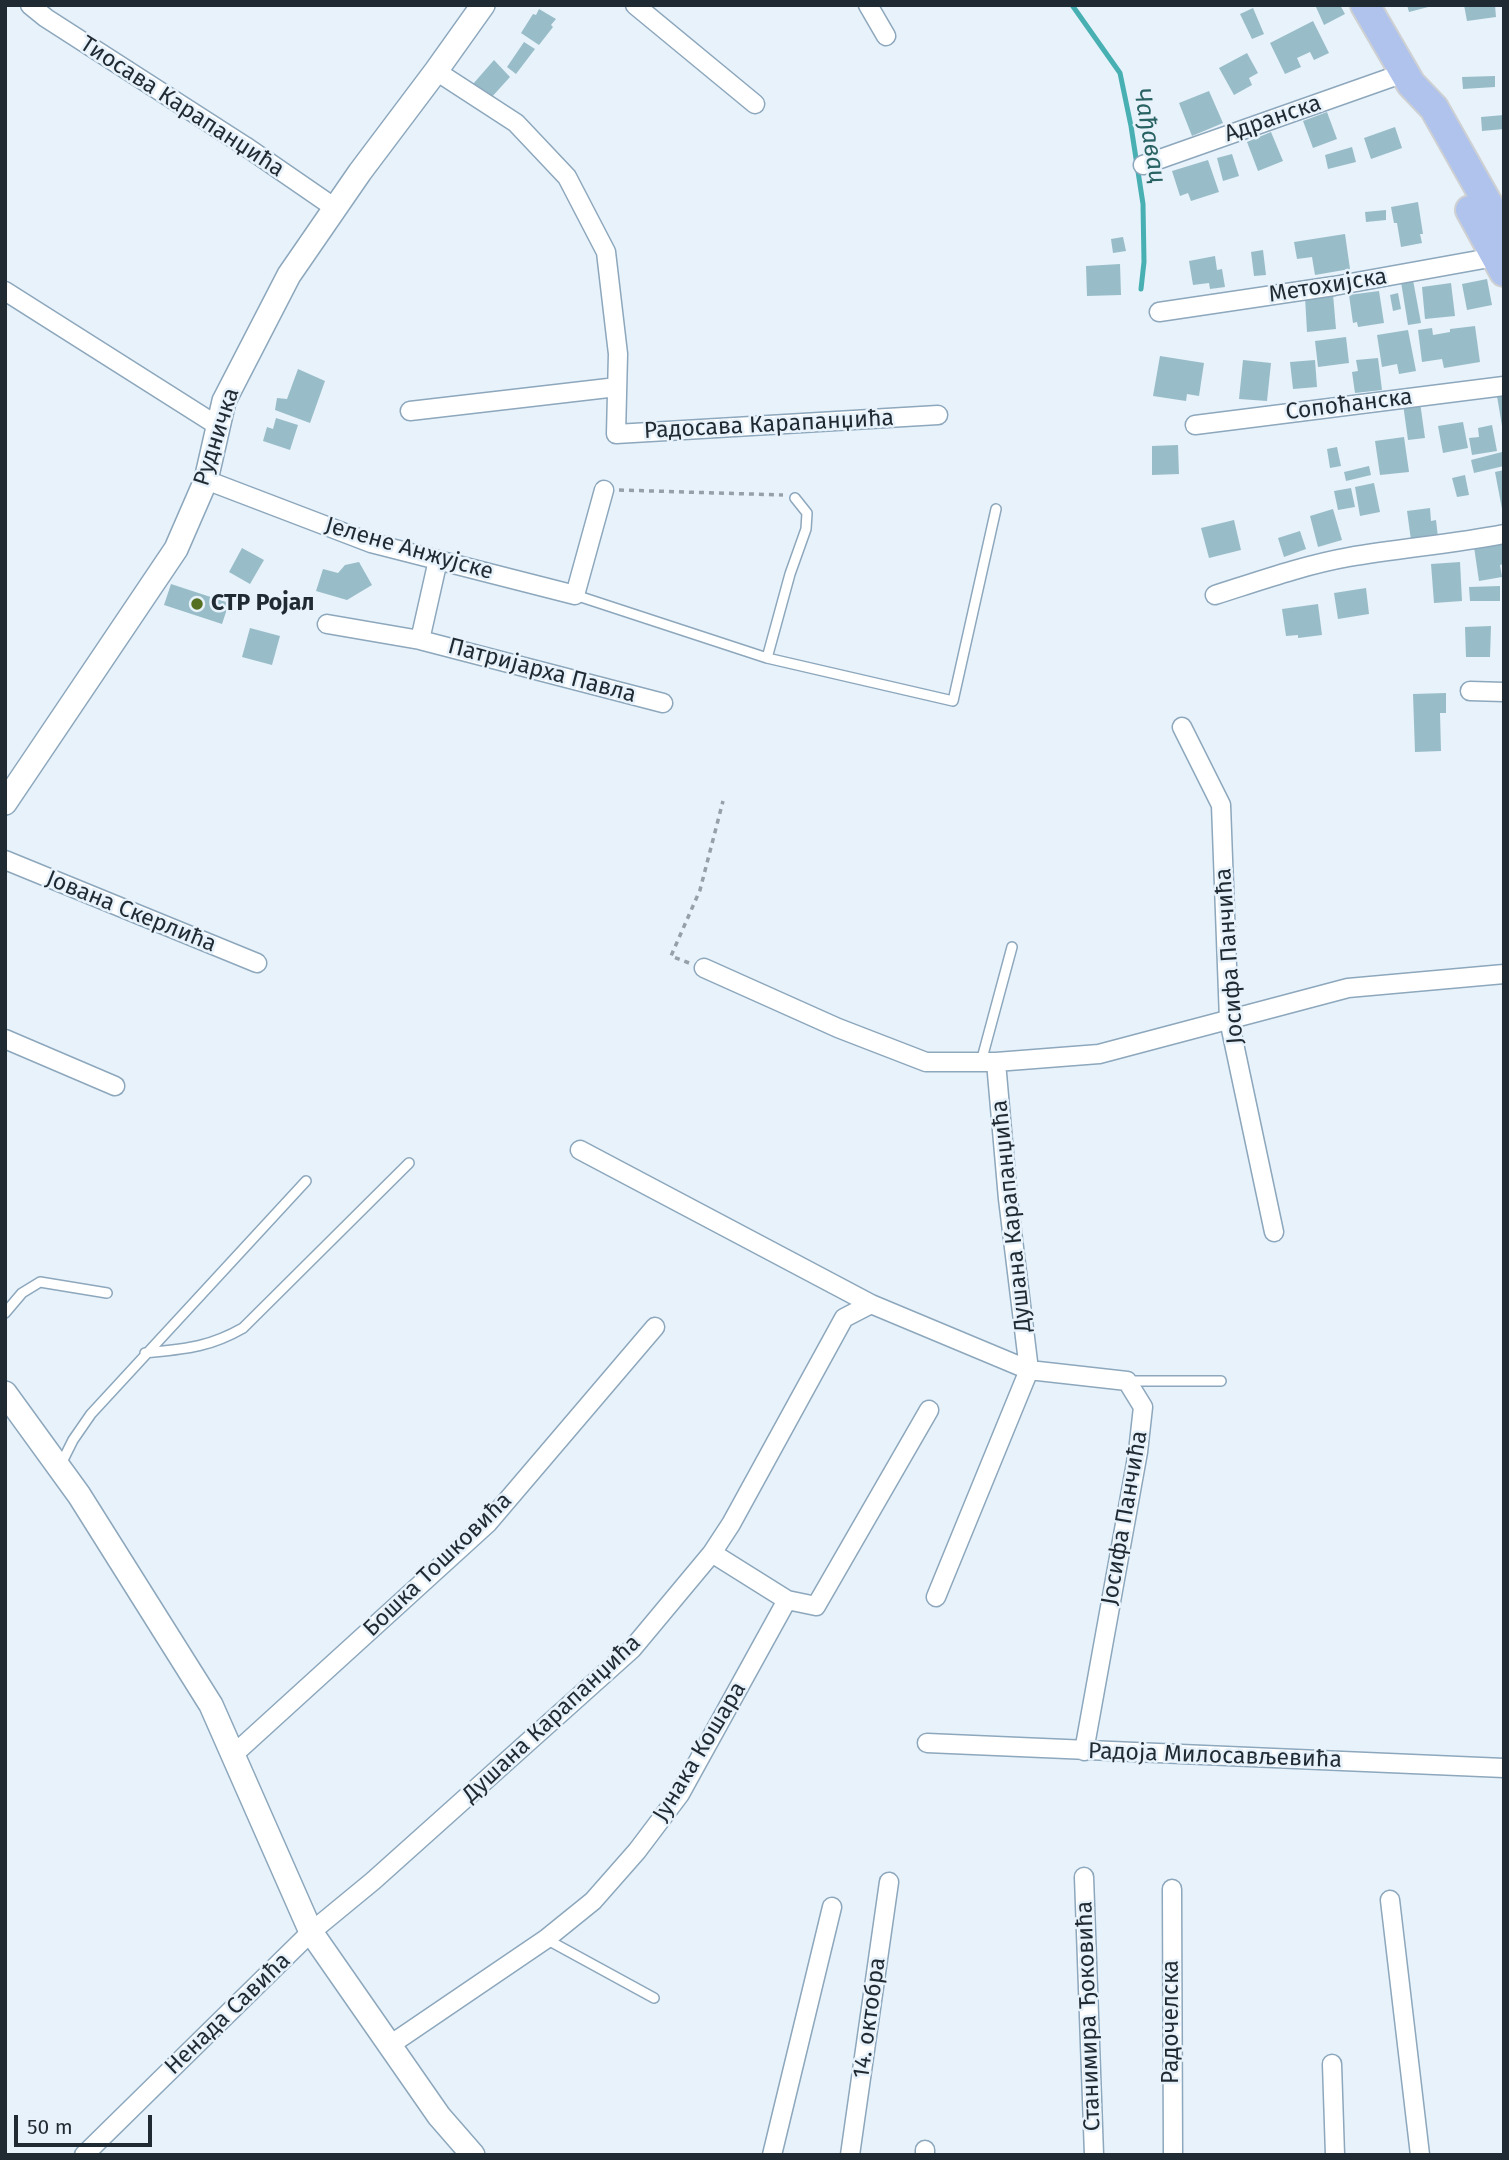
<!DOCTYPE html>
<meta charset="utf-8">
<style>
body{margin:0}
#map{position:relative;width:1509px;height:2160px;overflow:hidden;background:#e7f2fb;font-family:"Fira Sans",sans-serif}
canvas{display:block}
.frame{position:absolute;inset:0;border:7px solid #1f2a32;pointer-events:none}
.scale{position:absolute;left:14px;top:2115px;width:138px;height:32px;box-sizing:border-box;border:4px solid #1f2a32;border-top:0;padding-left:9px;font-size:21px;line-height:24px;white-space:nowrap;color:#1f2a32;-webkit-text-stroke:5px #e7f2fb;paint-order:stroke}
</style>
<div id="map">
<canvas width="1509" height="2160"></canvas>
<div class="frame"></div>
<div class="scale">50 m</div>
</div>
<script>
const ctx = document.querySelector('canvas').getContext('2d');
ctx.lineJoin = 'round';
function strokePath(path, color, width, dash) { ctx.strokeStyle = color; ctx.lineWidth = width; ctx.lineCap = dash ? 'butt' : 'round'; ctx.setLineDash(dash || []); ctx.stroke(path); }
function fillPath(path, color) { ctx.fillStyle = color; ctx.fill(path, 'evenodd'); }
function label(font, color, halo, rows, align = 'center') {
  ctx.font = font + ' "Fira Sans",sans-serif'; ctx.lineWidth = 5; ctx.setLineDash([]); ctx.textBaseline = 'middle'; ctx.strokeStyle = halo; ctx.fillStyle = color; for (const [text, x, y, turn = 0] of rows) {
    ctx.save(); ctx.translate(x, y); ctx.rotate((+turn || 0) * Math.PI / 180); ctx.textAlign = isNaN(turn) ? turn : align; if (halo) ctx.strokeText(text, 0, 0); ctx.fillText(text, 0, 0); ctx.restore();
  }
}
strokePath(new Path2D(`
 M1072,5l48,68 11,53 12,78 1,58 -3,27`), '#48b0b2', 5);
fillPath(new Path2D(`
 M1320,5h20l5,9 -21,11 -8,-18z
 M1407,5h25v1l-23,6z
 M1464,5h31l1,12 -29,4z
 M1253,8l11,26 -12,5 -12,-25z
 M539,9l17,10 -5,6 2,2 -14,18 -18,-12 12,-19 3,1z
 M1313,21l16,32 -15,7 -4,-8 -13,6 4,9 -16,7 -15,-31z
 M524,42l11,7 -19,25 -9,-7z
 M1247,53l11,20 -9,5 3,7 -18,10 -15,-27z
 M494,60l16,17 -20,22 -17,-15z
 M1495,76v11l-32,2 -1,-12z
 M1209,91l14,32 -31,13 -13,-33z
 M1327,112l10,27 -24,9 -10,-27z
 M1504,115v14l-22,2 -1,-14z
 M1395,127l7,21 -31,11 -7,-21z
 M1271,132l12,29 -25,10 -11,-29z
 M1352,147l4,15 -28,7 -3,-14z
 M1232,154l7,22 -16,5 -6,-23z
 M1208,160l11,32 -28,9 -3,-8 -8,3 -8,-25z
 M1418,202l5,32h-3l2,9 -21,4 -4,-24h-3l-3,-16z
 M1386,210v10l-20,2 -1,-10z
 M1345,234l5,35 -35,6 -3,-18 -15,2 -3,-17z
 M1123,237l3,14 -13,2 -2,-14z
 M1263,250l3,25 -12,1 -3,-24z
 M1215,256l2,14 5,-1 3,18 -15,2 -1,-6 -16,2 -4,-24z
 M1120,264l1,31 -34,1 -1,-30z
 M1487,279l5,26 -25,5 -5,-26z
 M1413,280l8,43 -13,2 -7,-43z
 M1451,283l4,33 -30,3 -3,-32z
 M1379,291l5,32 -26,4 -1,-5 -4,1 -4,-28z
 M1398,293l3,16 -8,2 -3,-16z
 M1333,294l3,35 -29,3 -2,-35z
 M1475,326l5,36 -36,6 -2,-9 -20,3 -4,-32 14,-2 1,7 17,-3v-3z
 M1408,330l8,41 -17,3 -2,-10 -15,3 -5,-32z
 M1346,337l3,26 -31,4 -3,-26z
 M1160,356l44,7 -5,33 -12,-2 -1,7 -33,-5z
 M1378,358l4,32 -27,3 -3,-21 6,-1 -2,-11z
 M1243,360l28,3 -4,38 -28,-2z
 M1315,360l2,27 -24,2 -3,-27z
 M298,369l27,12 -15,42 -35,-13 2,-12 10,1z
 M1504,395v31h-2l-5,-30z
 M1420,402l5,36 -17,2 -5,-36z
 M276,418l22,7 -8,25 -27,-9 4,-14 6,2z
 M1463,422l5,26 -25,5 -5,-27z
 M1492,425l5,26 -25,4 -3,-17 10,-1 -1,-9z
 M1404,437l5,35 -29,3 -5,-34z
 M1178,445l1,29 -27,1v-29z
 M1337,447l4,19 -11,2 -3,-19z
 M1502,452l2,14 -30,7 -3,-13z
 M1369,466l2,9 -25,6 -2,-9z
 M1504,470v39h-2l-7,-37z
 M1465,475l4,20 -12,2 -5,-19z
 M1374,483l6,29 -20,4 -5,-29z
 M1351,488l4,19 -17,3 -4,-19z
 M1430,508l1,13 5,-1 2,17 -27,3 -4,-29z
 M1333,509l9,31 -24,7 -8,-31z
 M1234,520l7,30 -32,8 -8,-30z
 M1300,531l6,18 -22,8 -6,-19z
 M1503,543l1,21 -4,1 2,12 -23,4 -5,-34z
 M242,548l22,12 -14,24 -21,-12z
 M359,562l13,23 -25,15 -31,-9 7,-22 15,4 7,-8z
 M1460,562l2,39 -28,2 -3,-39z
 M171,584l58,19 -7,21 -58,-19z
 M1500,586v15h-30l-1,-14z
 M1366,588l3,26 -31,5 -4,-26z
 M1318,604l4,31 -24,3v-3l-12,1 -4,-27z
 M1491,626l-1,31h-24l-1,-30z
 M250,628l30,8 -8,29 -30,-8z
 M1446,693v20h-6l1,38 -26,1 -2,-58z`), '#99bdc8');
const service = new Path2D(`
 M575,595l192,63 23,-84 16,-45 1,-16 -12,-15
 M767,658l186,43 43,-192
 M981,1062l31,-115
 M5,1313l17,-20 18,-11 67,11
 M145,1353c39,-4 63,-5 98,-25l166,-165
 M1128,1381h93
 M60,1466l13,-26 18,-26 215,-233
 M546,1939l108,59`);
const minor = new Path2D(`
 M30,5l16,13 199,128 90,62
 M635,5l120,99
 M868,5l18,31
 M436,71l80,52 51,54 39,75 12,102 -2,80 322,-19
 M1143,165l261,-92
 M5,291l213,135
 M1159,312l175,-26 161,-29
 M410,411l207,-24
 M1195,425l309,-39
 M206,480l165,63 204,52 29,-105
 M1215,595c44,-14 89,-30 134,-38 52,-9 104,-13 155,-23
 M327,624l93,16 243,63
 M420,640l18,-80
 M1470,691l34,1
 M1182,727l39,78 8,215 45,212
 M5,860l252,103
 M704,968l134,60 88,34h70
 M5,1039l110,47
 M580,1150l291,154
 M936,1597l93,-227 98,11 16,26 -5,45 -54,299
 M787,1600l29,6 113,-196
 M927,1743l577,25
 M233,1755l255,-232 167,-196
 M1084,1877l10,278
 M1172,1889l1,266
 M1390,1900l30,255
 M390,2045l156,-106 47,-38 44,-50 43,-57 107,-194 -75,-47
 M1332,2064l3,91
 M925,2150v5
 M84,2155l227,-223 62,-51 259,-232 80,-96 19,-29 113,-206 27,-14 158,66 -21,-171 -12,-137 103,-8 249,-66 156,-14
 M772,2155l60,-248
 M850,2155l39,-273`);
const tertiary = new Path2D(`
 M5,803l171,-254 30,-69 18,-79 65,-126 71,-103 76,-101 47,-66
 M5,1393l74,102 132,210 100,227 128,184 34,39`);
const primary = new Path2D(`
 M1365,5l46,79 23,24 70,124
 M1470,210l34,62`);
strokePath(service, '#8da7bc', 12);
strokePath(minor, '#8da7bc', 21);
strokePath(tertiary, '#8da7bc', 26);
strokePath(primary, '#ced0d2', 32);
strokePath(new Path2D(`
 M619,490l164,5
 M689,963l-18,-7 29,-66 23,-89`), '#95a0a9', 3.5, [5, 5]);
strokePath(service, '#fff', 9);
strokePath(minor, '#fff', 18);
strokePath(tertiary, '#fff', 23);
strokePath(primary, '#afc3ed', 28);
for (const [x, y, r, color] of [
 [197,604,7,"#567022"]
]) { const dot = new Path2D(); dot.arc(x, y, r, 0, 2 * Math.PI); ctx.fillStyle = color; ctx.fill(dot); strokePath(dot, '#e7f2fb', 2.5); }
label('23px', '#1f2a32', '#e7f2fb', [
 ["Тиосава Карапанџића",182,107,33],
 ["Адранска",1273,119,-19],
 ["Метохијска",1328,286,-9],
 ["Сопоћанска",1349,405,-7],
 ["Радосава Карапанџића",769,425,-3],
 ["Рудничка",217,437,-72],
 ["Јелене Анжујске",409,549,16],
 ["Патријарха Павла",542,671,15],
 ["Јована Скерлића",131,912,22],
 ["Јосифа Панчића",1230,956,-94],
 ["Душана Карапанџића",1012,1216,-96],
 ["Јосифа Панчића",1125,1518,-80],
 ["Бошка Тошковића",438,1565,-44],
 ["Душана Карапанџића",552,1719,-43],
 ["Јунака Кошара",700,1752,-59],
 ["Радоја Милосављевића",1215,1756,2],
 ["Ненада Савића",228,2014,-44],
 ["Станимира Ђоковића",1089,2016,-92],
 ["14. октобра",870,2018,-82],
 ["Радочелска",1172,2022,-90]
]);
label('bold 23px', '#1f2a32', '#e7f2fb', [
 ["СТР Ројал",211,604]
], 'left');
label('italic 24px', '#286262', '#e7f2fb', [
 ["Чађавац",1149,136,80]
]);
</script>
